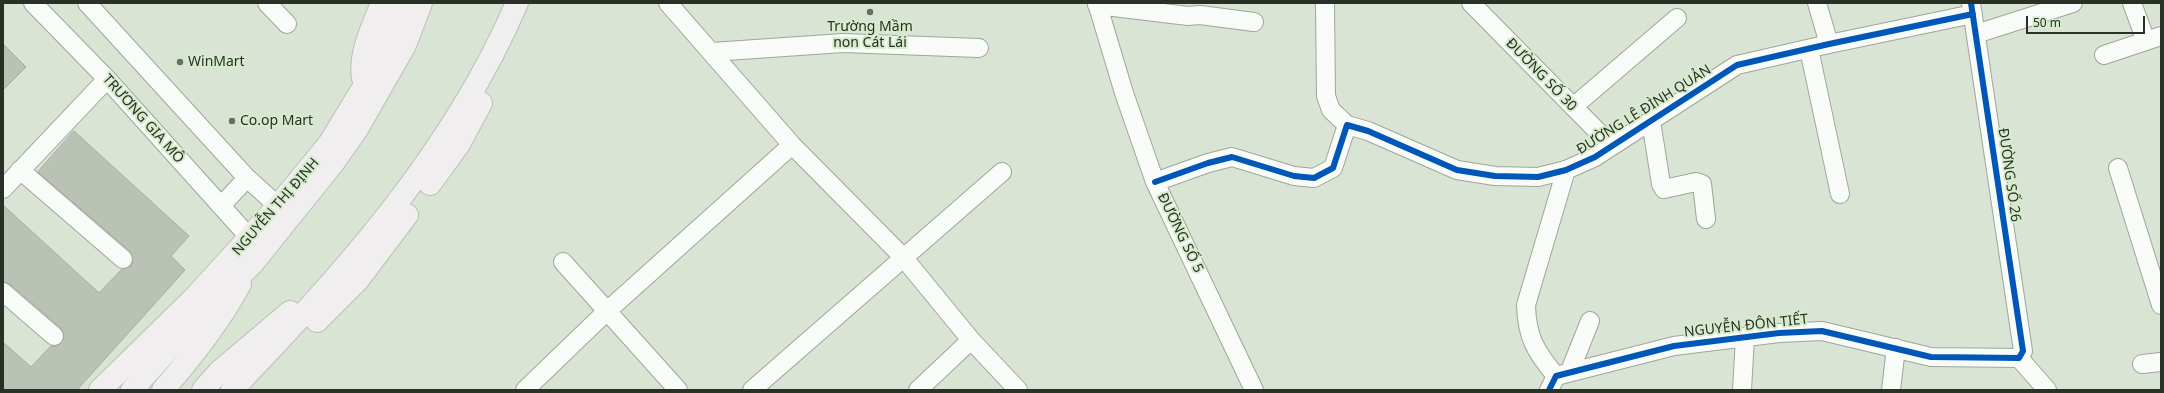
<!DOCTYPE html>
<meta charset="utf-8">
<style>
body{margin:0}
#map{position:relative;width:2164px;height:393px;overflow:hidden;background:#d9e4d4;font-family:"Noto Sans",sans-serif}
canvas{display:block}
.frame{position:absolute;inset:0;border:4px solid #293025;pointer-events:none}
.scale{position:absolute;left:2026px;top:16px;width:119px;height:18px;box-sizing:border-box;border:2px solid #293025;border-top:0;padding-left:5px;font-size:12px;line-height:14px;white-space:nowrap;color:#293025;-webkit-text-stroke:3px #d7ebcd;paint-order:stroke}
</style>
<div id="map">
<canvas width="2164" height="393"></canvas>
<div class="frame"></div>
<div class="scale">50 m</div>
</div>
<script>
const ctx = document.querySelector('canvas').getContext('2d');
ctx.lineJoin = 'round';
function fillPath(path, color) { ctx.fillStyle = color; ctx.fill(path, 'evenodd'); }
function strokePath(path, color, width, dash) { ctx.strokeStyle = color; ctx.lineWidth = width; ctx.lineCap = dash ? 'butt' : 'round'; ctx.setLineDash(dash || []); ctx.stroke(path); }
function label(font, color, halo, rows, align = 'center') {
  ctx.font = font + ' "Noto Sans",sans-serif'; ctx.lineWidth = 4; ctx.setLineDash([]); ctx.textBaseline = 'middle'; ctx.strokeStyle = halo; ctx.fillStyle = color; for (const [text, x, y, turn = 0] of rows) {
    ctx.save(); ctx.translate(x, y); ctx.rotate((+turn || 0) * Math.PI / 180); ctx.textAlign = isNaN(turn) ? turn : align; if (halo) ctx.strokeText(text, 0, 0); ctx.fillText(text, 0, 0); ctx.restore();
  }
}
const building = new Path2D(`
 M3,44l23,23 -23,23z
 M74,131l115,105 -18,20 14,14 -108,120h-74v-48l28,25 20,-21h7l6,-8 -3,-10 -51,-44 -7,-2v-77l96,88 23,-24 9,-3 2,-5 -3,-10 -92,-79z`);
fillPath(building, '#bac2b6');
strokePath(building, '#a4aca0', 1);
const minor = new Path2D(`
 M33,3l74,76 142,158
 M87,3l160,175 31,28
 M267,3l20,21
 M668,3l124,142 111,112 68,83 47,50
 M1097,3l27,90 31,89 99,208
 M1325,3l1,93 5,14 16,15
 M1471,3l141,143
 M1817,3l12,41
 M2132,3l14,38 15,-5
 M1097,5l91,11 12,-1 54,7
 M1976,34l97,-31
 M1809,49l31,145
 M712,52l131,-9 136,5
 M2104,55l42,-14
 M1573,107l104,-89
 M1651,121l10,63 3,5 32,-7 6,2 4,35
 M2118,168l43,137
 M20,170l103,89
 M1155,182l53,-19 24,-6 62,19 20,2 19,-10 14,-43 21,6 89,39 38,6 43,1 28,-7 29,-13 142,-92 92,-21 144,-30
 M3,189l104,-110
 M221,206l26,-28
 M563,262l115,128
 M3,292l51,44
 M2019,358l28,32
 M2142,364l19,-2
 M1570,371l20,-50
 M1556,376c-21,-25 -29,-39 -30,-71l40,-135
 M525,390l81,-78 186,-167
 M752,390l250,-218
 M918,390l53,-50
 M1549,390l7,-14 118,-30 105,-13 43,-2 109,26 88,1 4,-7 -52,-348
 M1742,390l3,-53
 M1891,390l5,-42`);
const major = new Path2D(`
 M363,78c-4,-25 10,-52 19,-75
 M430,184l29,-40 22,-41
 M188,312l7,-15 83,-91 51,-62 36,-59 23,-47 14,-35
 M317,321l41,-41 49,-65
 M100,390l95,-93
 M132,390l69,-77 51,-49 82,-102 23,-33 48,-84 16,-42
 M163,390c29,-33 56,-67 77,-106
 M203,390l16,-18 71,-60
 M232,390c112,-117 220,-236 285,-387`);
strokePath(minor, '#9ea69a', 20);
strokePath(major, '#bbc0b8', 24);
strokePath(minor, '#f9fbf9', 18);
strokePath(major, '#f0eeef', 22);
strokePath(new Path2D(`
 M1155,182l53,-19 24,-6 62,19 20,2 19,-10 14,-43 21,6 89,39 38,6 43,1 28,-7 29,-13 142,-92 92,-21 144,-30
 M1549,390l7,-14 118,-30 105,-13 43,-2 109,26 88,1 4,-7 -52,-348`), '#0057b8', 6);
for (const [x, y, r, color] of [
 [870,12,4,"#676f62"],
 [180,62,4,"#676f62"],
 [232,121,4,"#676f62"]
]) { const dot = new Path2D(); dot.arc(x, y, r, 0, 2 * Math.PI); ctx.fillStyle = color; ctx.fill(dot); strokePath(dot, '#d7ebcd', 1.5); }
label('14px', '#293025', '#d7ebcd', [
 ["Trường Mầm",870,27,"center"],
 ["non Cát Lái",870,43,"center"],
 ["WinMart",188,62],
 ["Co.op Mart",240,121]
], 'left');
label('14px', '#293025', '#d7ebcd', [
 ["ĐƯỜNG SỐ 30",1541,75,46],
 ["ĐƯỜNG LÊ ĐÌNH QUẢN",1644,110,-32],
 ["TRƯƠNG GIA MÔ",143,119,48],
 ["ĐƯỜNG SỐ 26",2009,175,82],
 ["NGUYỄN THỊ ĐỊNH",276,207,-49],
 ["ĐƯỜNG SỐ 5",1180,233,64],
 ["NGUYỄN ĐÔN TIẾT",1746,326,-6]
]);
</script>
